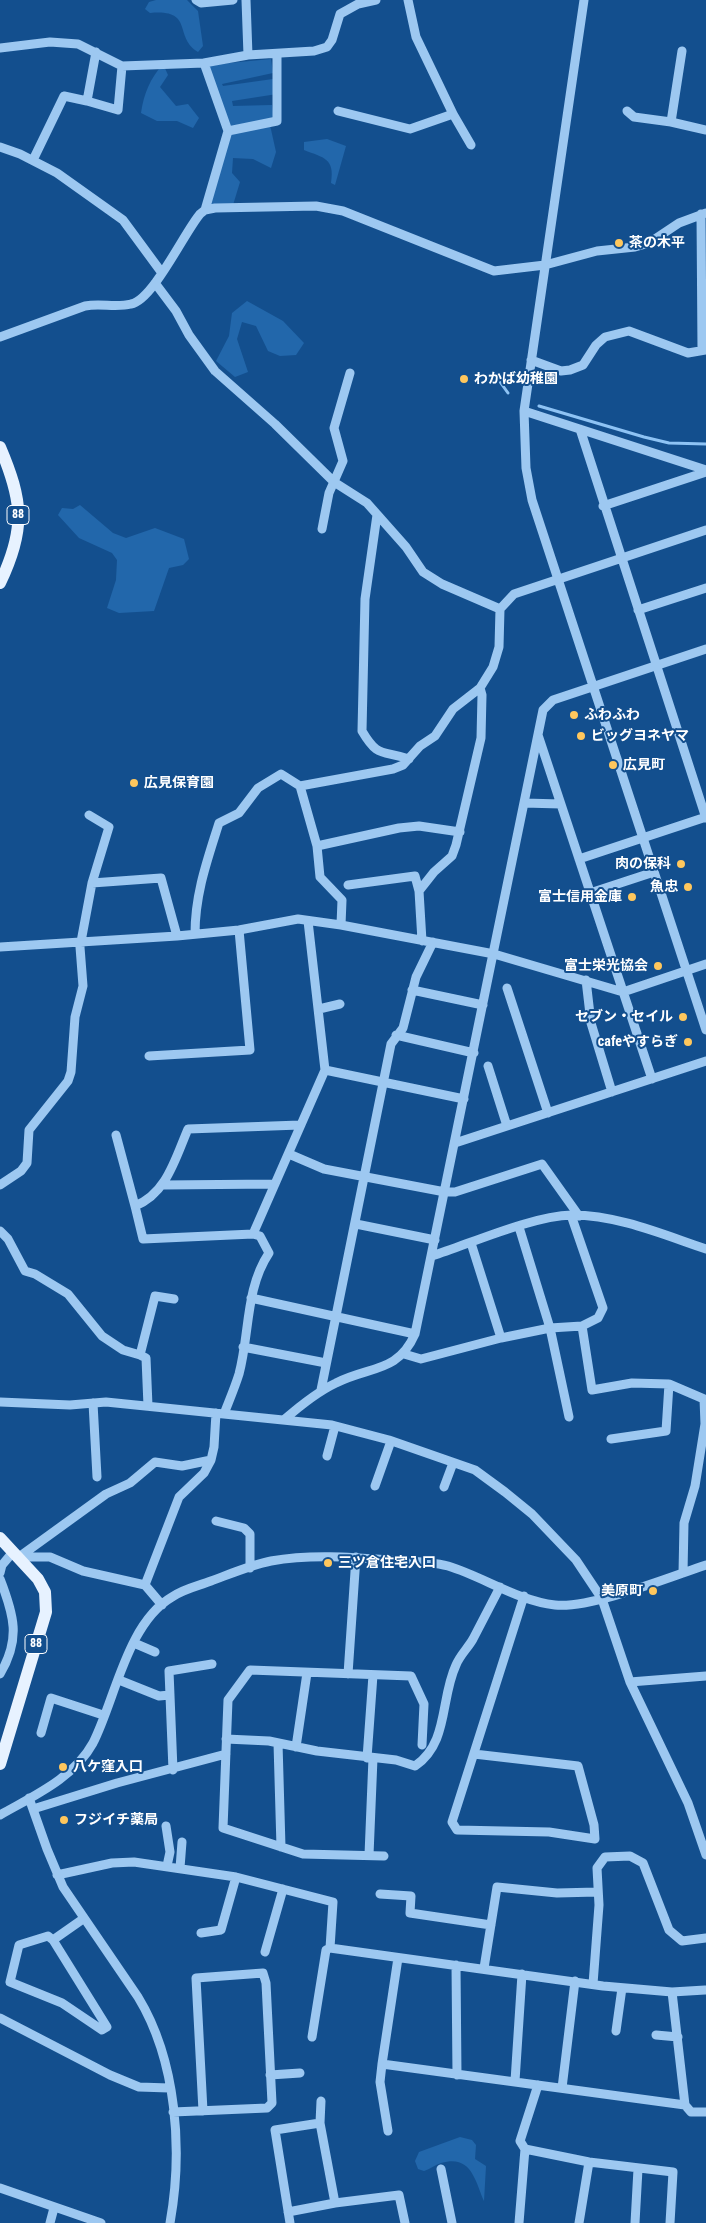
<!DOCTYPE html>
<meta charset="utf-8">
<style>
body{margin:0}
canvas{display:block;background:#134f8e}
</style>
<canvas width="706" height="2223"></canvas>
<script>
const ctx = document.querySelector('canvas').getContext('2d');
ctx.lineJoin = 'round';
function fillPath(path, color) { ctx.fillStyle = color; ctx.fill(path, 'evenodd'); }
function strokePath(path, color, width, dash) { ctx.strokeStyle = color; ctx.lineWidth = width; ctx.lineCap = dash ? 'butt' : 'round'; ctx.setLineDash(dash || []); ctx.stroke(path); }
function label(font, color, halo, rows, align = 'center') {
  ctx.font = font + ' "Roboto Condensed","Noto Sans JP",sans-serif'; ctx.lineWidth = 4; ctx.setLineDash([]); ctx.textBaseline = 'middle'; ctx.strokeStyle = halo; ctx.fillStyle = color; for (const [text, x, y, turn = 0] of rows) {
    ctx.save(); ctx.translate(x, y); ctx.rotate((+turn || 0) * Math.PI / 180); ctx.textAlign = isNaN(turn) ? turn : align; if (halo) ctx.strokeText(text, 0, 0); ctx.fillText(text, 0, 0); ctx.restore();
  }
}
fillPath(new Path2D(`
 M156,0h31l11,11 5,35 -5,6c-25,-15 -3,-43 -48,-39l-5,-4 4,-7z
 M271,59l2,14 -51,11 1,2 50,-7 4,15 -45,7 1,5 39,-1 2,13 -4,7 6,27 -5,16 -18,-9 -20,-1 -1,15 8,9 -7,23 -24,2 21,-76 -22,-66z
 M163,64l5,11 -8,12 16,19 12,-2 11,14 -6,10 -16,-7h-20l-16,-8c3,-20 9,-34 22,-49z
 M327,139l19,7 -11,39 -4,-2c4,-25 -7,-25 -27,-33v-8z
 M247,301l36,20 21,22 -8,12 -16,1 -12,-5 -12,-25 -14,-4 -5,17 11,33 -13,5 -19,-16 13,-25 3,-23z
 M80,505l33,28 13,5 29,-10 29,11 5,20 -6,6 -14,3 -15,43 -35,2 -12,-5 9,-28 1,-20 -5,-7 -33,-15 -21,-23 4,-7 11,1z
 M460,2137l12,3 4,5 -1,14 11,7 -2,35c-9,-21 -13,-47 -43,-38 -6,2 -11,6 -17,8l-6,-2 -3,-8 4,-9z`), '#2267ab');
strokePath(new Path2D(`
 M493,372l15,21
 M539,406l105,31 25,6 37,1`), '#8ec3f4', 3);
strokePath(new Path2D(`
 M196,0l5,3 32,-3
 M246,0l2,55
 M584,0l-60,411 2,57 6,32 174,530
 M0,48l50,-6 28,2 44,22 82,-3
 M87,101l31,9 4,-44
 M338,111l72,18 43,-15 -37,-77 -8,-37
 M627,111l7,6 37,5 35,8
 M453,114l18,31
 M671,122l11,-71
 M228,131l49,-10v-67
 M0,147l20,7 37,19 66,47 39,53
 M33,160l31,-64 23,5 9,-49
 M205,210l23,-79 -24,-68 44,-8 66,-4 13,-4 5,-7 8,-26 18,-10 18,-4
 M701,214l1,136
 M155,283l21,28 13,24 26,36 60,53 59,58 33,21 39,44 17,25 19,12 58,25 14,-15 192,-64
 M0,337l85,-31c16,-3 31,2 46,-2 22,-4 53,-71 69,-90l5,-4 10,-2 101,-2 27,5 151,60 51,-6 52,-14 38,-4 14,-4 30,-20 27,-10
 M531,360l30,11 9,-1 13,-5 13,-20 9,-8 24,-6 59,22 18,-3
 M524,411l182,59
 M580,429l126,389
 M603,506l103,-34
 M377,515l-12,84 -3,132c16,27 19,19 47,28
 M322,529l7,-36 14,-32 -9,-33 16,-55
 M638,610l68,-22
 M538,735l114,344
 M300,786l17,60 82,-18 20,-2 41,6
 M524,803l37,1
 M317,846l3,31 22,23 -1,25
 M579,859l127,-42
 M92,883l69,-5 16,58
 M348,885l67,-9 4,15 3,50
 M419,891l15,-19 18,-16 4,-11 25,-107 1,-43 -2,-7
 M590,893l64,-21
 M195,934c0,-40 12,-73 24,-111l20,-10 19,-25 23,-14 19,12 93,-17 10,-4 17,-19 15,-10 18,-27 27,-21 13,-21 6,-20 1,-38
 M0,947l177,-11 62,-6 59,-11 43,6 153,29 129,38 83,-28
 M586,980l5,43 21,69
 M507,988l41,125
 M412,990l71,15
 M319,1009l21,-5
 M396,1035l78,18
 M149,1056l101,-6 -11,-120
 M488,1066l19,60
 M325,1070l139,29
 M116,1135l19,71
 M455,1143l251,-82
 M289,1154l35,15 121,23h10l87,-28 37,52
 M0,1185l21,-14 6,-8 2,-33 39,-49 3,-9 4,-55 8,-31 -3,-39 12,-64 17,-56 -20,-12
 M163,1185l112,-1
 M356,1224l79,16
 M519,1227l31,101 19,89
 M0,1231l8,8 17,32 10,3 33,20 34,42 21,14 17,5
 M253,1234l72,-164 -17,-149
 M471,1243l30,95
 M432,1256c40,-13 100,-40 140,-41 46,0 92,20 134,34
 M251,1298l164,36
 M582,1326l10,64 40,-7 37,1 -3,47 -55,8
 M243,1347l83,16
 M404,1354l17,5 80,-21 49,-10 32,-2 16,-8 5,-10 -32,-93
 M669,1384l35,15 1,25 -10,62 -11,37 -1,50
 M321,1390l70,-346 12,-16 13,-51 17,-35
 M0,1402l70,3 36,-3 226,23 57,15 86,30 30,22 27,22 44,46 26,39 28,83 58,121 18,52
 M93,1403l4,74
 M148,1406l-2,-48 -6,-3 15,-59 19,3
 M224,1414c5,-13 11,-27 15,-40 11,-41 6,-85 30,-121l-9,-17 -7,-2 -110,5 -8,-33c32,-13 40,-47 53,-77l112,-4
 M285,1419c16,-14 32,-27 51,-36 33,-17 62,-10 79,-49l128,-624 10,-10 153,-51
 M327,1456l8,-30
 M375,1486l16,-45
 M444,1487l9,-24
 M216,1521l28,7 6,6v34
 M19,1557l87,-63 24,-11 25,-21 27,4 29,-6
 M19,1557h31l33,14 62,14
 M0,1573l2,-8 11,-13
 M0,1579c14,36 21,60 0,95
 M162,1605l-17,-20 34,-88 25,-24 7,-13 3,-13 2,-34
 M134,1643l21,9
 M348,1674l8,-117
 M119,1680l40,16 11,-1
 M630,1682l76,-6
 M41,1733l10,-35 52,17
 M226,1739l43,2 48,10 79,9 19,6c34,-23 25,-67 41,-101 4,-10 12,-17 17,-26 9,-17 18,-35 27,-52
 M278,1743l3,104
 M296,1747l11,-74
 M474,1754l104,12 16,59 1,14 -46,-7 -92,-2 -5,-8 72,-226
 M367,1758l6,-83
 M173,1770l-4,-99 43,-7
 M29,1798l18,51 16,38 75,110c39,64 45,154 32,226
 M33,1809l84,-26 109,-29
 M0,1815c33,-19 74,-37 93,-72 22,-43 34,-120 79,-146 11,-8 26,-11 39,-16 19,-7 40,-16 60,-20 39,-7 79,-4 118,-1 20,1 41,1 59,6 36,11 70,35 107,39 35,4 115,-28 151,-40
 M166,1826l4,26 -3,14
 M369,1855l4,-97
 M384,1856l-81,-2 -80,-26 5,-128 22,-30 161,6 13,28 -2,41
 M180,1868l2,-26
 M57,1875l55,-12 22,-1 102,15 97,25 -3,46 273,38 69,6 13,113 6,7h15
 M380,1894l31,2 -1,17 81,12
 M201,1933l20,-3 15,-53
 M53,1940l54,87 -5,3 -40,-27 -52,-21 9,-37 29,-9 5,4 30,-21
 M265,1952l18,-63
 M398,1958l-16,106 303,41
 M456,1965l1,110
 M484,1968l13,-81 60,6 40,-1
 M593,1984l6,-79 -2,-37 8,-11 25,-1 13,7 26,67 13,11 24,-3
 M672,1992l33,-2
 M0,2018l110,57 29,12 30,1
 M616,2031l6,-43
 M656,2035l22,2
 M312,2037l14,-87 4,-2
 M382,2064l-2,18 8,49
 M270,2075l30,-2
 M515,2081l7,-107
 M562,2088l13,-107
 M173,2112l94,-4 5,-5 -6,-120 -3,-10 -67,5 7,133
 M320,2123l1,-22
 M525,2149l64,13 84,10 -3,51
 M441,2169l11,54
 M0,2188l101,35
 M288,2212l47,-9 64,-8 6,28
 M50,2223l4,-15
 M290,2223l-15,-93 45,-7 15,80
 M519,2223l6,-74 -5,-8 18,-56
 M579,2223l10,-61
 M635,2223l3,-54`), '#9dc8f1', 9);
strokePath(new Path2D(`
 M0,447c23,54 26,82 0,136
 M0,1538l38,41 7,13 1,20 -46,152`), '#e7f2ff', 12);
for (const [x, y, r, color] of [
 [619,243,5,"#ffc75d"],
 [464,379,5,"#ffc75d"],
 [574,715,5,"#ffc75d"],
 [581,736,5,"#ffc75d"],
 [613,765,5,"#ffc75d"],
 [134,783,5,"#ffc75d"],
 [681,864,5,"#ffc75d"],
 [688,887,5,"#ffc75d"],
 [632,897,5,"#ffc75d"],
 [658,966,5,"#ffc75d"],
 [683,1017,5,"#ffc75d"],
 [688,1042,5,"#ffc75d"],
 [328,1563,5,"#ffc75d"],
 [653,1591,5,"#ffc75d"],
 [63,1767,5,"#ffc75d"],
 [64,1820,5,"#ffc75d"]
]) { const dot = new Path2D(); dot.arc(x, y, r, 0, 2 * Math.PI); ctx.fillStyle = color; ctx.fill(dot); strokePath(dot, '#134f8e', 2); }
for (const [x, y, w] of [
 [18,515,22],
 [36,1644,22]
]) { const box = new Path2D(); box.roundRect(x - w / 2, y - 9.5, w, 19, 4); ctx.fillStyle = '#134f8e'; ctx.fill(box); strokePath(box, '#fff', 1); }
label('bold 12px', '#fff', null, [
 ["88",18,515],
 ["88",36,1644]
]);
label('bold 14px', '#fff', '#134f8e', [
 ["茶の木平",629,243],
 ["わかば幼稚園",474,379],
 ["ふわふわ",584,715],
 ["ビッグヨネヤマ",591,736],
 ["広見町",623,765],
 ["広見保育園",144,783],
 ["肉の保科",671,864,"right"],
 ["魚忠",678,887,"right"],
 ["富士信用金庫",622,897,"right"],
 ["富士栄光協会",648,966,"right"],
 ["セブン・セイル",673,1017,"right"],
 ["cafeやすらぎ",678,1042,"right"],
 ["三ツ倉住宅入口",338,1563],
 ["美原町",643,1591,"right"],
 ["八ケ窪入口",73,1767],
 ["フジイチ薬局",74,1820]
], 'left');
</script>
